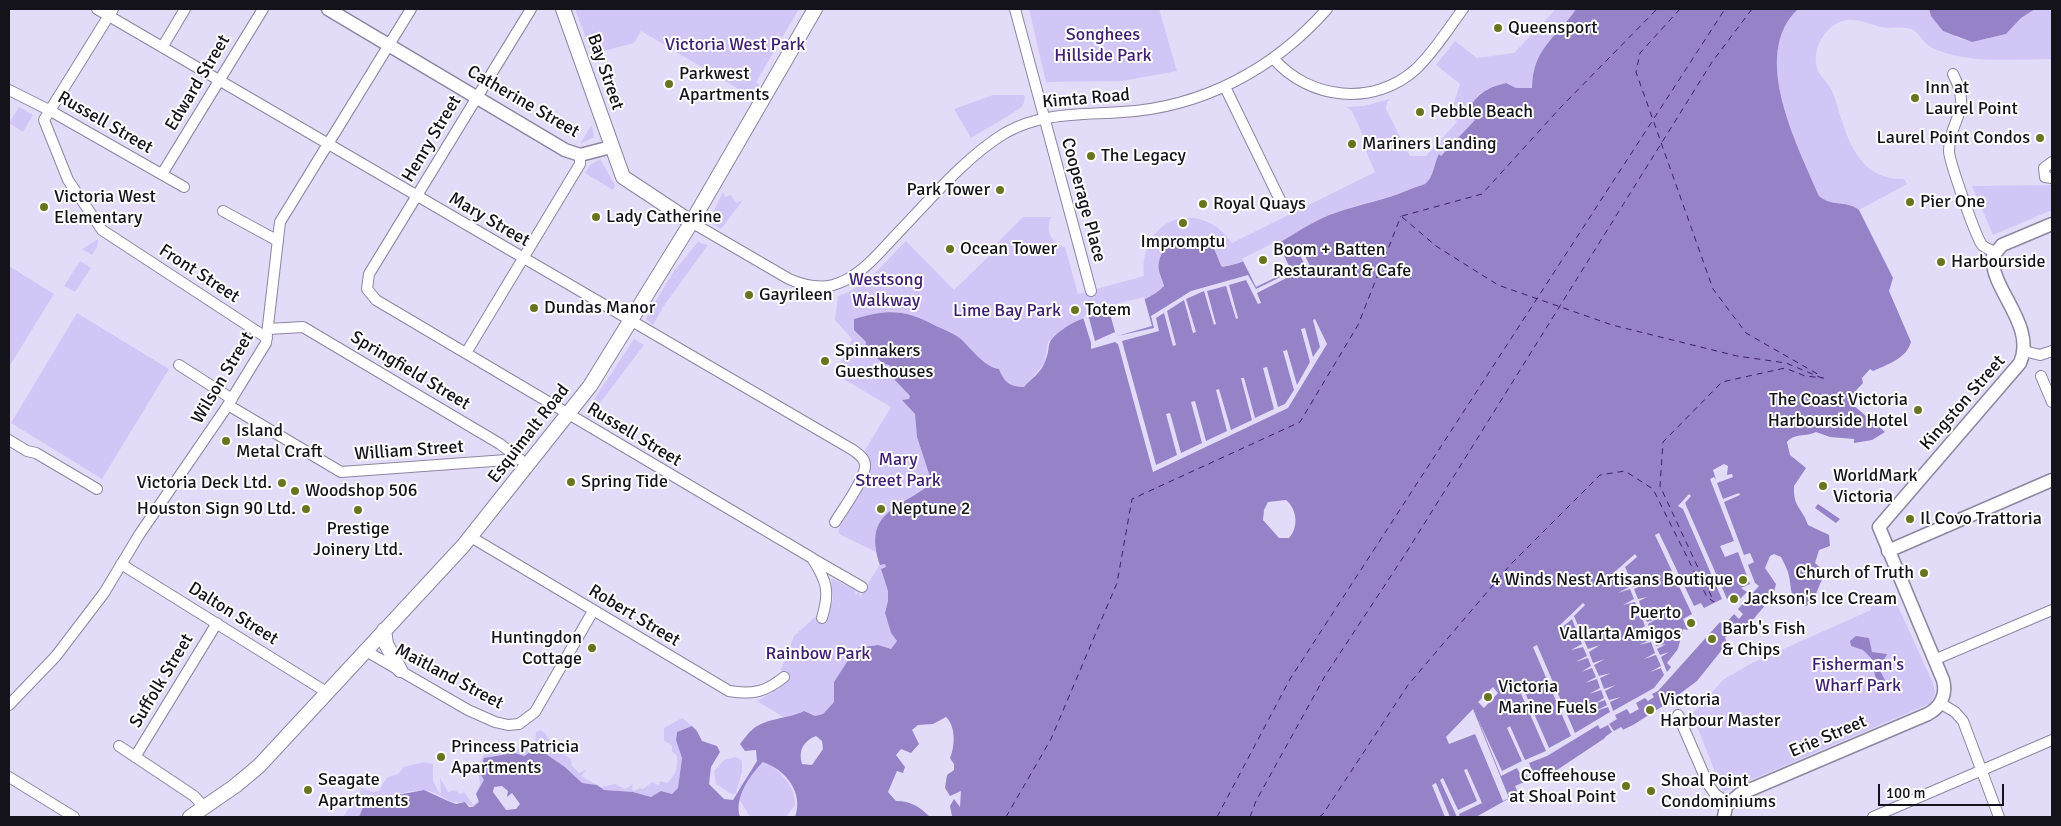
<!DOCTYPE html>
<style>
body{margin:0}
#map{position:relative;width:2061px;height:826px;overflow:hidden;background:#e3dcf9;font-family:Signika,sans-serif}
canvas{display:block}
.frame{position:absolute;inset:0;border:10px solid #14121b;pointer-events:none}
.scale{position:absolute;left:1878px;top:784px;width:126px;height:22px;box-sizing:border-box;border:2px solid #14121b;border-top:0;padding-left:6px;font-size:15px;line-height:18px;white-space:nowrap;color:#14121b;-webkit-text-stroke:4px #fff;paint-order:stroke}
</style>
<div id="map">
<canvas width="2061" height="826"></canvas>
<div class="frame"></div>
<div class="scale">100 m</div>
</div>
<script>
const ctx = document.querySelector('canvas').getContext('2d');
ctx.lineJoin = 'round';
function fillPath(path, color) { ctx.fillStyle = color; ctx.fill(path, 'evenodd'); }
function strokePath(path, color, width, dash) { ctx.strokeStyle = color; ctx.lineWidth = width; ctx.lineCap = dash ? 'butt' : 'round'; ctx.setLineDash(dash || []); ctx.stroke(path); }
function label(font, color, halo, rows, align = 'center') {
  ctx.font = font + ' Signika,sans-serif'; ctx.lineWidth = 4; ctx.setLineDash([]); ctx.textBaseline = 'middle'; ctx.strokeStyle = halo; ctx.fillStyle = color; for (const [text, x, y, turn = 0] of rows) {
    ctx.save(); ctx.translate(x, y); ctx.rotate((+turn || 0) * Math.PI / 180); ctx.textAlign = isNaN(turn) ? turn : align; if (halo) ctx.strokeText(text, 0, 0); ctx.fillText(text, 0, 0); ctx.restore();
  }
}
fillPath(new Path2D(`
 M575,9h224l-43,73 4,3 -8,12 -111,-66 -7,12 -42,11z
 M1029,9h130l18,62 -55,10 -76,1z
 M1556,9h20c-20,30 -43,38 -44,80l-16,-1 -10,-5 -27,11 -11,18 8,8 -35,36 -2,-2c-5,9 -5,24 -14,30 -4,3 -11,4 -15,6 -25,10 -53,13 -77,24 -37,17 -70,46 -111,53l-8,-14 -53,20 3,14c-15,16 -37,15 -57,22 -20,8 -40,22 -59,33l-4,22 -20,23c-14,0 -20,-5 -25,-18 -14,-2 -26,-18 -36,-28 -7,-7 -18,-11 -27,-15 -31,-17 -49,-17 -82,-7l5,17 7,6v6l18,16 5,1 4,4 1,10 16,17 -1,3 -7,1 13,14 2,23 15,46c-24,18 -63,31 -56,69l-35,-17 -3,-3 29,-74 -2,-8 26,-43 -56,-33 17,-35 -17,-19 3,-24c28,-9 47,-34 68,-55l48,49 38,-37 1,-6 30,-30h28c-6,14 0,26 14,30l13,47 66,-18c-6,-57 55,-80 88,-33l143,-71 -10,-23 3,-2 -16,-36 -6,-4 18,-1 26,-7 -3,3 -1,7 24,47h16l31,-34 -7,-7 10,-31 -24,-19 19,-24 22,17 37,-5z
 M1798,9h131l2,7 27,22 14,4 34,-8 15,-16 14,-9h17v50c-38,0 -79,5 -115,-9 -15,-5 -16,-17 -26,-21 -10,-3 -21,0 -31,-2 -11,-3 -21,-8 -33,-7 -20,3 -33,25 -31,43 1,13 13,19 17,30 13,37 20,87 71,86l3,5 -48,26c-12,-10 -28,-3 -40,-14 -21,-50 -70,-141 -21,-187z
 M993,95h31c1,4 1,7 -2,11 -2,4 -42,26 -51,32l-17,-29z
 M19,107l14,8 -10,17 -14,-9z
 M592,125l2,12 -14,7 11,-18z
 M600,159l15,26 -2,5 -28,-17 5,-8z
 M2052,185v25l-59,25 -21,-49z
 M723,192l2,5 6,-2 5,8 7,-3 -22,29 -11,-7v-3z
 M98,239l-1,8 -5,8 -10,-6z
 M698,242l10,3 -45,62 -10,18 -7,-6 2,-5 26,-43z
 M80,261l11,7 -16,24 -11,-6z
 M9,266l45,28 -45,73z
 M77,313l92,56 -67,110 -91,-56z
 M634,339l10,6 -56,74 -3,-6z
 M880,564h5l2,3 -6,2 7,22v10l-3,12 6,20 6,8 -6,9 -13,-5 -22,3 -22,34v20l-11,12 -8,2 -11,-5 -19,7 -28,-17 22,-12 11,-12 -9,-7 13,-34 21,-19 10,5 8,-23 -2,-21 24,12 1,5 3,-3 1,5z
 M1895,600l38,83 2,10 -4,10 -208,89 -31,-78 32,-35 28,-16 119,-53 -1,-4 13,-1z
 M682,718l10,8 -15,6 -1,4 6,22 -4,31 -6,5 -11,-3 -10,6 -18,-5 -29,-2 -7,-5 -15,-2 -17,-16 -28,-19 -13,8 -14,-5 -3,3 -16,2 -7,24 -8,14 4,-10c-2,-13 -4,-26 11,-34l-1,-6 25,6 4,-2 3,2 2,-5 7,4 4,-4 1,-13 5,-2 5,4 6,13 19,12 1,7 7,7 7,-3 -5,6 20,11 14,-3 10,5 8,-5 -1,5 2,2 6,-3 3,1 9,-7 7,4 1,-5 7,2c9,-8 11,-16 10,-27l-5,-5v-6l-8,-4v-13z
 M736,757l6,4v11l-6,21 -3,2 -17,-11 -2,-13 10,-11z
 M765,761c15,11 30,23 30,44l-9,12h-36l-11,-18 1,-14z
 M424,762l9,2v17l6,12h2l-1,-15 8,14 7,-2 5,4 4,-2 9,13 5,-4v-5l1,6 -6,5 -8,-5c-19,3 -22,-9 -37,-11 -19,-3 -37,8 -55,6l-14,20h-16l19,-29c22,9 15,0 26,-11l10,-3 6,-7z`), '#d2c6f7');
fillPath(new Path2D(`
 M1576,9h222c-49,46 0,137 21,187 12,11 28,4 40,14l34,68 -4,13 22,51c-5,17 -23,22 -38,29l-3,-2 -8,9 1,5 -16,17 38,32 -13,8 -18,3v-4l-24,-2 -14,-5c-10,5 -22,1 -29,10l3,13 16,13 -12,18c-1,22 8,21 14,39l21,10 1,11 -11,4 -4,13 10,9 -12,29 -7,5c-17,-3 -14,-17 -17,-30 -1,-6 -5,-13 -8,-19l-7,-3 -4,2 -5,12 11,16 -3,12 -44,52 -8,3 -24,30 -31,23 -33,21 -28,13 -63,42 -66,37h-527l3,-1 -2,-10 4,-7 6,8 1,-16 -11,5 -5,-8 2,-13 7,-5v-6l-4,-6c5,-11 6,-32 -4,-41l-13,7 -15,1 -6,5 7,14 -8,9 -10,-4 -5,6 9,12 -2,6 -6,-2 -9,21 8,9c15,0 24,6 34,16h-135c9,-24 -9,-47 -32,-55 -14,14 -29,36 -23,55h-381l5,-12 9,-8 9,1 42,-8 24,11 8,3 9,-2 4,5h4l6,-5 -3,-8 8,-14 -4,-7 4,-15 23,-4 2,-3 15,5 13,-8 28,19 17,16 15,2 7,5 29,2 18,5 10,-6 11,3 6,-6 4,-30 -6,-18 1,-8 15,-6 5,5 5,10 15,5 3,6 -9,15 -2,17 15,15 9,1 24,-39 -1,-11 -11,1 -5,-7c4,-5 8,-11 13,-15 13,-11 35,-10 51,-18l11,5 8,-2 11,-12v-20l22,-34 22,-3 13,4 6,-8 -6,-8 -6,-20 3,-12v-10l-7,-22 5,-2 -1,-3 -5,1c-18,-53 19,-56 52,-82l-15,-46 -2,-23 -13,-14 7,-1 1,-3 -16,-17 -1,-10 -4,-4 -5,-1 -19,-16 1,-6 -12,-12v-11c33,-10 51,-10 82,7 9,4 20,8 27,15 10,10 22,26 36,28 5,13 11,18 25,18 6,-7 17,-15 20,-23 10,-22 -3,-19 22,-37 29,-19 76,-17 98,-41 -2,-9 -7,-15 -5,-24 5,-25 38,-34 54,-14 3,3 5,12 9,19 42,-6 73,-40 113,-54 25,-9 51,-13 76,-24 4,-2 10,-3 14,-5 9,-7 9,-21 14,-30l2,2 34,-36 -8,-8c10,-18 19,-24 39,-29l10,5h16c1,-41 24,-49 44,-79zM1286,500c11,9 13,27 3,38h-10l-16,-18 1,-10 4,-8zM816,736l6,5 1,8 -11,16 -10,-1c-4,-13 1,-23 14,-28zM502,786l6,5 -1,6 5,-4 8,11 -4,5 -10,1 -13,-18 1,-5z
 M1929,9h106l-14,9 -15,16 -34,8 -29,-11 -12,-15z
 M1818,504l22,15 -4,4 -21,-15z
 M1856,636l13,2 3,14 15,2 -8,15 7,13 -10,-3 -5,-21 -8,-8 -12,-4 -1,-5z`), '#9682c7');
fillPath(new Path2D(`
 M1277,241l14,29 -35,17 -14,-28z
 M1301,247l9,19 -53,27 4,10 -3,1 -12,-24 -17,5 9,33 -2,1 -10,-33 -19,5 9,33 -2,1 -10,-34 -18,8 10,33 -3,1 -9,-33 -17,11 9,34 -3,1 -9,-33 -8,5 3,13 -37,10 34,124 21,-10 -11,-41 4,-1 11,40 21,-10 -11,-41 4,-1 11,40 21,-10 -11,-41 3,-1 12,41 21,-10 -11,-42h3l11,40 19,-9 -11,-41 4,-1 11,40 7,-3 9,-14 -11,-39 4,-1 10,35 13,-23 -9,-33 4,-1 8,29 7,-10 -7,-27 2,-1 12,25 -39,64 -135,64 -35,-128 -3,-2 -24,7v-6l-8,-26 5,-3 7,27 20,-9 -7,-26 36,-9 8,29 -35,10 37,-8 -3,-12 40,-25 57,-16 8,14 49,-24 -8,-16z
 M1724,464l4,2 -1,9 5,-1 1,3 -16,6 6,16 16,-6 1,2 -16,7 20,53 6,-2 4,9 -6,3 7,18 4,3 -21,23 5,5 -4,5 -5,-5 -8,9 9,9 4,-2 2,8 -12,12 -4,-13 8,-4 -13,-11 -62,69 -6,3 2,3 -6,4 -3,-3 -9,5 3,6 -9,5 -3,-5 -12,6 2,4 -8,5 5,7 7,-4 3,4 -18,9 -1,-3 7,-5 -4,-7 -8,4 -2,-4 -51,31 -18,7 2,5 -4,3 4,8 7,-2 2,6 -21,12 -4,-9 14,-6 -4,-8 -5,2 -3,-6 -16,8 -23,-57 24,52 20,-10 -15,-33 3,-2 15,34 21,-9 -27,-62 4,-1 26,60 22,-12 -38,-89 4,-2 38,88 35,-21 -2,-5 -12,4 11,-6 -2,-5 -11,4 10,-6 -3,-8 -12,4 11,-6 -3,-9 -12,4 11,-6 -4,-9 -11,4 10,-6 -3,-8 -13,4 12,-6 -4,-9 -12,3 11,-6 -4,-9 -12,3 11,-6 -5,-13 -11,9 -2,-2 24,-23 2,2 -11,11 5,12 12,-3 -11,5 2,5 12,-4 -11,7 5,11 12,-4 -11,7 4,11 12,-4 -11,6 5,11 12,-3 -11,5 4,11 12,-4 -11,6 4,9 12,-3 -11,5 3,9 41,-23 10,-13 -3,-7 -11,4 11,-6 -5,-11 -12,4 11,-6 -4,-11 -12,3 11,-5 -4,-11 -12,4 11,-7 -4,-11 -12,4 11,-6 -5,-11 -12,3 11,-6 -4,-10 -12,4 11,-6 -6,-17 -11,9 -2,-3 25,-22 2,3 -12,10 4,9 10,-2 -9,4 3,9 10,-2 -9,4 4,10 9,-2 -8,4 3,9 10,-3 -9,5 4,10 9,-3 -8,5 4,10 9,-2 -8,5 3,9 10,-2 -9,5 3,6 9,-3 -8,5 6,15 4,-5 -4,-4 11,-14 5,-20 5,1 -5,-11 9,-5 -37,-79 4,-2 35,73 7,-3 3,5 18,-9 -39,-90 -5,-3 11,-12 2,2 -6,7 42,96 6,-6 7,6 7,-7 -6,-4 9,-4 -12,-32 -13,5 -5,-11 14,-5 -24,-62 4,-2 2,3 -3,-10z
 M1493,687l5,6 -14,15 -6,-6z
 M1473,709l36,89 -6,3 -28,-67 -26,10 -3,-7z
 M1467,769l15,34 -23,11 1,3h-3l-17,-37 3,-2 15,32 19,-9 -13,-31z
 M1436,783l14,34h-5l-13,-32z`), '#e3dcf9');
strokePath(new Path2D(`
 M1680,9l-40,44 -4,19 77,217 33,44 75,43
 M1402,216l80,-22 79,-87 96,-98
 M1402,217l34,29 62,39 114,40 125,31 49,7 36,15
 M1006,817l45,-78 66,-156 15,-84 168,-77 58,-97 43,-109
 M1217,817l73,-138 435,-670
 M1250,817l6,-16 69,-125 81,-123 306,-491 40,-53
 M1319,817l4,-3 85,-129 103,-121 89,-89 25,-4 28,18 54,108 7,5 -54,-116 3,-44 59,-60 63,-14 20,8 19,2`), '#3e1d6f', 1, [6, 5]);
const minor = new Path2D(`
 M97,9l756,441c5,4 12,8 12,15 1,13 -22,44 -30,57
 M113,9l-69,111 24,60 34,50 165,108
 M531,9l-162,265 -2,15 9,11 436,258c15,23 18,34 10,60
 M1015,9l76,282
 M163,46l22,-37
 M1273,58c36,42 101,49 143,11 18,-17 32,-40 47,-60
 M1953,74c20,39 -3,42 -4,77 0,10 27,86 33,94 3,3 9,5 13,7
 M1225,87l55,113
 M9,90l40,20 135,77
 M2052,162l-8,6 1,9 7,1
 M162,174l101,-165
 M223,211l55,30
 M691,222l98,57c14,6 28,10 44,6 26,-7 44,-30 62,-49 33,-34 69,-78 110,-103 37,-21 77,-18 118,-21 80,-5 151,-43 204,-103
 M268,329l35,-2 197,117 21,16
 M2024,351l16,4 12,-4
 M466,353l114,-189v-9
 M179,365l53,34
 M2041,376l11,26
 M228,405l113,67 179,-13
 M9,440l18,11 9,2 61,36
 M471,537l258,154c23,4 37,1 55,-14
 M815,560l47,27
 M121,564l207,129
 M366,651l102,59 27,12 13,3 11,-1 16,-12 58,-101
 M1934,660l118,-50
 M1940,703l15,9 8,9 36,96
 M9,705l47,-49 48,-63 35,-58 87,-127 40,-65 14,-121 131,-213
 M1678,715l30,69 7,10 13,9
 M119,746l75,50 11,12
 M135,757l82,-134
 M9,777l65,40
 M1873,817l179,-77`);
const tertiary = new Path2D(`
 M328,9l237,141 15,5 31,-8
 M1888,551l164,-71
 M1724,817l2,-11 14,-12 188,-80c13,-7 19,-20 15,-34l-64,-153 141,-164c17,-38 -31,-75 -27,-107l9,-11 50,-21`);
const secondary = new Path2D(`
 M563,9l60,168 68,45
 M384,630l2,14 14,26
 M190,817l45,-31 24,-20 204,-220 127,-160 104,-168 121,-209`);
strokePath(minor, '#8d86a1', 12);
strokePath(tertiary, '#8d86a1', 15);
strokePath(secondary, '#8d86a1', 16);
strokePath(minor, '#fff', 10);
strokePath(tertiary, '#fff', 12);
strokePath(secondary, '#fff', 14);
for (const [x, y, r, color] of [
 [1498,28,5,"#69741e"],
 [669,84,5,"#69741e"],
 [1915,98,5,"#69741e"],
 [1420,112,5,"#69741e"],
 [2040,138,5,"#69741e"],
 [1352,144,5,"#69741e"],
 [1091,156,5,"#69741e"],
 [1000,190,5,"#69741e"],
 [1910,202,5,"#69741e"],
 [1203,204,5,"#69741e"],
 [44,207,5,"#69741e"],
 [596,217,5,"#69741e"],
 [1183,223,5,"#69741e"],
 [950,249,5,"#69741e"],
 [1263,260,5,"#69741e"],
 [1941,262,5,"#69741e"],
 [749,295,5,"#69741e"],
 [534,308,5,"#69741e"],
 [1075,310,5,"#69741e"],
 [825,361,5,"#69741e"],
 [1918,410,5,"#69741e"],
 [226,441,5,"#69741e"],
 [571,482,5,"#69741e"],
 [282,483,5,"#69741e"],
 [1823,486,5,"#69741e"],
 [295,491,5,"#69741e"],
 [306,509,5,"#69741e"],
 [881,509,5,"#69741e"],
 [358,510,5,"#69741e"],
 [1910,519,5,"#69741e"],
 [1924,573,5,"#69741e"],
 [1743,580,5,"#69741e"],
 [1734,599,5,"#69741e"],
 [1691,623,5,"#69741e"],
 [1712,639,5,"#69741e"],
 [592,648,5,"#69741e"],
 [1488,697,5,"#69741e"],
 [1650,710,5,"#69741e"],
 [441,757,5,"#69741e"],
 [1626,786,5,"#69741e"],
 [308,790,5,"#69741e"],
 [1651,791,5,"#69741e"]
]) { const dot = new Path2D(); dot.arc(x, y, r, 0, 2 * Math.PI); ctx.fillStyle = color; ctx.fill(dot); strokePath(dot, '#fff', 2); }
label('18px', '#14121b', '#fff', [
 ["Queensport",1508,28],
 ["Parkwest",679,74],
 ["Apartments",679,95],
 ["Inn at",1925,88],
 ["Laurel Point",1925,109],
 ["Pebble Beach",1430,112],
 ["Laurel Point Condos",2030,138,"right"],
 ["Mariners Landing",1362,144],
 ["The Legacy",1101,156],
 ["Park Tower",990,190,"right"],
 ["Victoria West",54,197],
 ["Elementary",54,218],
 ["Pier One",1920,202],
 ["Royal Quays",1213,204],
 ["Lady Catherine",606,217],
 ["Impromptu",1183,242,"center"],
 ["Ocean Tower",960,249],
 ["Boom + Batten",1273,250],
 ["Restaurant & Cafe",1273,271],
 ["Harbourside",1951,262],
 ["Gayrileen",759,295],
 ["Dundas Manor",544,308],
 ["Totem",1085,310],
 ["Spinnakers",835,351],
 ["Guesthouses",835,372],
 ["The Coast Victoria",1908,400,"right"],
 ["Harbourside Hotel",1908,421,"right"],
 ["Island",236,431],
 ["Metal Craft",236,452],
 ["WorldMark",1833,476],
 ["Victoria",1833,497],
 ["Spring Tide",581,482],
 ["Victoria Deck Ltd.",272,483,"right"],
 ["Woodshop 506",305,491],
 ["Houston Sign 90 Ltd.",296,509,"right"],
 ["Neptune 2",891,509],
 ["Il Covo Trattoria",1920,519],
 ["Prestige",358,529,"center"],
 ["Joinery Ltd.",358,550,"center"],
 ["Church of Truth",1914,573,"right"],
 ["4 Winds Nest Artisans Boutique",1733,580,"right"],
 ["Jackson's Ice Cream",1744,599],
 ["Puerto",1681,613,"right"],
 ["Vallarta Amigos",1681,634,"right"],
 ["Barb's Fish",1722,629],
 ["& Chips",1722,650],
 ["Huntingdon",582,638,"right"],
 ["Cottage",582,659,"right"],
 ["Victoria",1498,687],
 ["Marine Fuels",1498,708],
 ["Victoria",1660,700],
 ["Harbour Master",1660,721],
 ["Princess Patricia",451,747],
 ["Apartments",451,768],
 ["Coffeehouse",1616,776,"right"],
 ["at Shoal Point",1616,797,"right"],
 ["Seagate",318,780],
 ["Apartments",318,801],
 ["Shoal Point",1661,781],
 ["Condominiums",1661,802]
], 'left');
label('18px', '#402071', '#fff', [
 ["Songhees",1103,35],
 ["Hillside Park",1103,56],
 ["Victoria West Park",735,45],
 ["Westsong",886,280],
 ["Walkway",886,301],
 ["Lime Bay Park",1007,311],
 ["Mary",898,460],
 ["Street Park",898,481],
 ["Rainbow Park",818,654],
 ["Fisherman's",1858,665],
 ["Wharf Park",1858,686]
]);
label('18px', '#14121b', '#fff', [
 ["Bay Street",605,72,71],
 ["Edward Street",198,83,-59],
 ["Kimta Road",1086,99,-5],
 ["Catherine Street",523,102,30],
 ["Russell Street",105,123,30],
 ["Henry Street",432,139,-59],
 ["Cooperage Place",1083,200,75],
 ["Mary Street",489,220,30],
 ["Front Street",199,274,33],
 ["Springfield Street",410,371,31],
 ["Wilson Street",223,378,-59],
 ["Kingston Street",1963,403,-49],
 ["Esquimalt Road",529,434,-52],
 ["Russell Street",634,435,31],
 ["William Street",409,451,-4],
 ["Dalton Street",233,614,32],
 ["Robert Street",634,616,31],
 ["Maitland Street",449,677,28],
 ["Suffolk Street",162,681,-59],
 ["Erie Street",1828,737,-23]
]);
</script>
